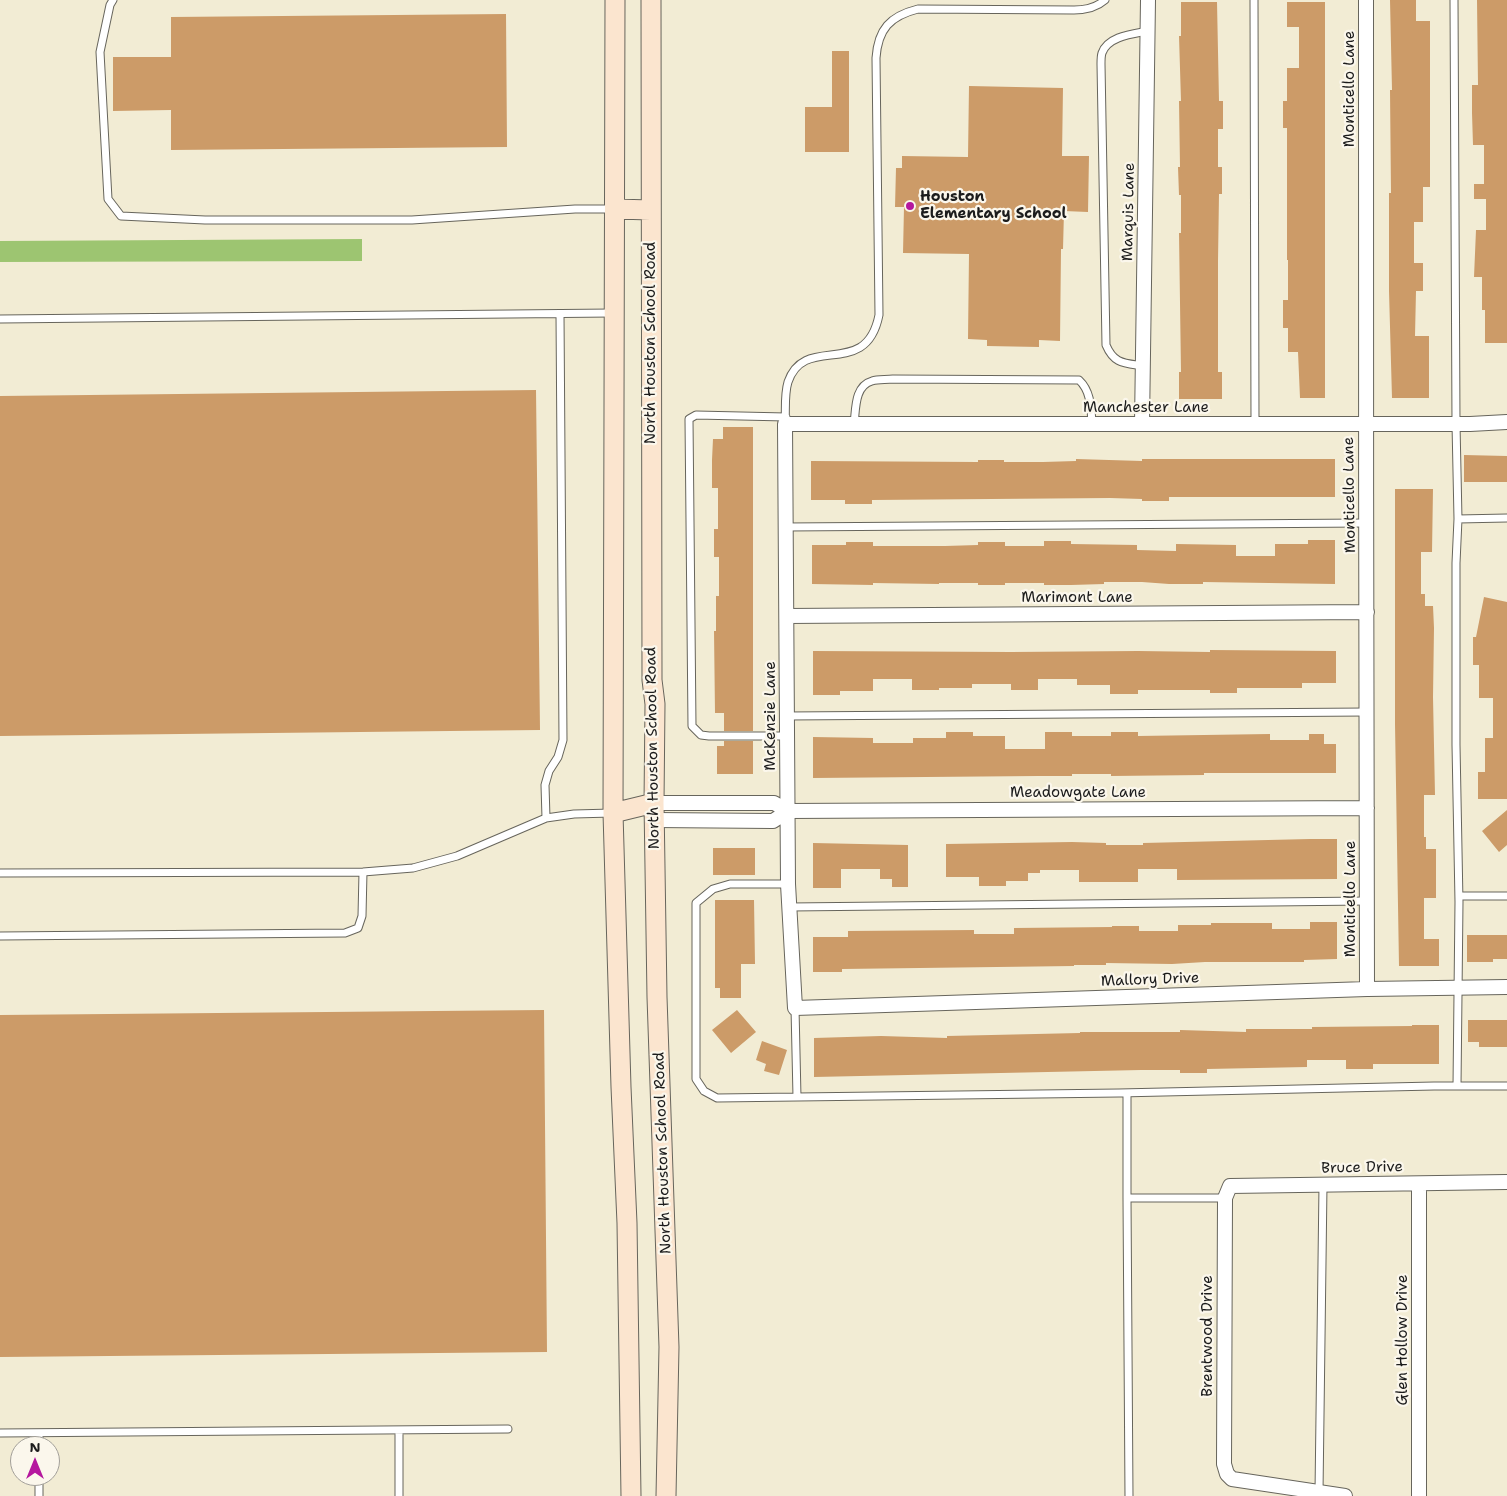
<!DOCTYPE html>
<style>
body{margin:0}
#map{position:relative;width:1507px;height:1496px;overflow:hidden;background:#f2ecd4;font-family:"Shantell Sans",sans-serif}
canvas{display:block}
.north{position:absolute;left:10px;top:1436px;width:50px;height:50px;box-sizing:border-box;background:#fbf7ec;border:1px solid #a29f99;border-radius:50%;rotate:0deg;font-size:14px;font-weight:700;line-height:20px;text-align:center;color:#1c1c1c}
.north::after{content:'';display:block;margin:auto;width:18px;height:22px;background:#b5179e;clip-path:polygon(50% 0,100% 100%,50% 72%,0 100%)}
</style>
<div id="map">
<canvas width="1507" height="1496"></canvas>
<div class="north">N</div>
</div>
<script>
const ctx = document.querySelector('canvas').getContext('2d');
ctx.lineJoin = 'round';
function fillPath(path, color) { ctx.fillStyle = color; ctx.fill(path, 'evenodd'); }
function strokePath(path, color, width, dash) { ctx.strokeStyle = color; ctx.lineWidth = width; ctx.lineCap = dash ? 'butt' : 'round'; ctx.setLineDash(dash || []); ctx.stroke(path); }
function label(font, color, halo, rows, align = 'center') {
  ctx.font = font + ' "Shantell Sans",sans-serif'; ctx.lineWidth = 4.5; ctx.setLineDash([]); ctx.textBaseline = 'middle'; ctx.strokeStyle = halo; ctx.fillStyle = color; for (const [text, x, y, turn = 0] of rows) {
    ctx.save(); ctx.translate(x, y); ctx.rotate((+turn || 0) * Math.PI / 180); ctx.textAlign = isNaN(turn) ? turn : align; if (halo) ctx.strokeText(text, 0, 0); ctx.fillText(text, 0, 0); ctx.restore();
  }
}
fillPath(new Path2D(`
 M362,239v22l-362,1v-21z`), '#9dc571');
fillPath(new Path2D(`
 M1390,0h26v21h14v166h-7v35h-9v41h9v28h-7l-1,45h14v62h-37l-3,-107v-98h2l-1,-103h2z
 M1477,0h30v343h-22v-33h-3v-33h-8l2,-47h10v-31h-12v-15h10v-39h-11l-1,-32v-28h6z
 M1181,2h36l2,99h4v28h-5v38h4v27h-3l-1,67v111h4v27h-43v-27h2l-2,-139h2v-38h-2l-1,-28h2l-1,-66h2l-2,-65h2z
 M1287,2h38v396h-25l-2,-46h-10v-24h-5v-28h5v-40h-1v-132h-4v-27h4v-33h12v-41h-12z
 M506,14l1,133 -336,3v-40l-58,1v-54h58v-40z
 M832,51h17v101h-44v-45h27z
 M969,86l94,2 -1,68h27l-1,56 -24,-1 -1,38h-2l-1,92 -21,-1v7l-52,-1v-6l-19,-1 1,-85 -66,-1 1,-46h-9l1,-39h6v-12l66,1z
 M536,390l4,340 -540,6v-340z
 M723,427h30v304h-29v-18h-9l-1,-82h2v-35h3v-39h-5v-28h4v-41h-6v-28l1,-21h10z
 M1464,455l43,1v26h-43z
 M1076,459l66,2v-2h193v38h-166v4h-27v-2l-32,-1 -238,2v4h-27v-4h-34v-39l167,1v-2h26v2h39l33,-1z
 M1395,489h38l-1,63h-11v42h4v12h8l1,22 -1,69 2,98h-11v42h2v12h10v49h-12v41h15v27h-40l-4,-242z
 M1308,540h27v44l-132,-2v2h-34l-27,-2h-38v2l-33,1h-27v-2h-39v2h-27v-2h-39v1l-66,-1v2l-61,-1v-39h34v-3h27v4h72l33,-1v-3h27v4h39v-5h27v3l66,1v5l39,1v-7l60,1v11h39v-12h33z
 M1484,597l23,5v197h-29v-27h7v-34h8v-40h-14v-33h-6v-28h3z
 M1210,650l126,1v32h-34v5h-65v5h-27v-3h-72v4h-28v-9h-33v-6h-39v11h-27v-6h-39v4h-33v2h-27v-11h-39v12h-33v4h-27v-44l198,1 127,-1 72,1z
 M946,732h27v4h32v13h40v-17h27v4h39v-4h27v4l132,-2v6h39v-6h15v10h12v29h-132v2l-93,1v-2h-39v2h-34l-225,2v-41l60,1v5h40v-5h33z
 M724,741h29v33h-36v-28h7z
 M1507,810v35l-8,7 -17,-21z
 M1310,839h27v40l-160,1v-11h-39v13h-59v-12h-39v3h-12v8h-22v5h-27v-9h-33v-33l126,-2 34,1v2h37v-2z
 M813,843l95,2v42h-16v-8h-12v-10h-39v19h-28z
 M713,848h42v27h-42z
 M715,900h39l1,64h-14v34h-21v-10h-5z
 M1310,922h27v37l-33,1v2h-99l-33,2 -66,-1v2h-32v1l-232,3v3h-29v-35h35v-6l126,-1v4h40v-6l98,-1v-1h27v5h39v-6h33v-2h61v6h38z
 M1467,935h40v24h-14v3h-26z
 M544,1010l3,342 -547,5v-342z
 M737,1010l19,22 -25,21 -19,-23z
 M1468,1020h39v27h-28v-5h-11z
 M1412,1025h27v39h-66v5h-27v-9h-39v7l-100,2v4h-27v-3h-39l-327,7v-39l67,-2 66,2v-2l133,-3v-1h100v-2l66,2v-3h66v-2l100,-1z
 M762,1041l25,9 -8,25 -15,-4 2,-7 -10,-4z`), '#cc9b68');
const lane = new Path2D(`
 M113,0l-3,5 -10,47 8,147 13,17 84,4h207l163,-11h38
 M1254,0l1,424
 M1454,0l2,424 2,95 49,-1
 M0,319l612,-6
 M1143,366c-19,-3 -29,-2 -37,-21l-5,-281c0,-3 0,-8 1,-11 6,-17 31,-19 46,-22
 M786,417l-90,-2 -7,4 3,307 9,9 8,1h78
 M785,424c1,-13 -1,-29 3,-42 17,-50 78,-1 91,-67l-3,-257c2,-29 14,-42 42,-49l156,1c11,0 22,-2 31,-10
 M854,424c2,-14 0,-38 18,-43 6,-2 14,-1 21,-2l186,1c12,11 12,28 13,44
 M786,527l580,-4
 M787,716l580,-4
 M546,818l-1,-33 4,-14 9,-14 5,-17 -3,-426
 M0,873l363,-1 50,-4 44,-12 89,-38 28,-4 38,-1
 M788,884h-58l-17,5 -17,14v176l8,12 13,7 402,-5 315,-7h73
 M1459,896h48
 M790,907l577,-6
 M0,936l345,-3 13,-5 4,-12 1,-44
 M795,1008l2,89
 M1457,1086l2,-184 -3,-157v-182l2,-44
 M1127,1198v-105
 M0,1433l508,-4
 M39,1433v13
 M39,1476v20
 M1319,1492l4,-307
 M399,1496v-66
 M1129,1496l-2,-298h98`);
const street = new Path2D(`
 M1366,0c-1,330 1,659 1,989
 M1507,422l-37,2h-685l3,460 7,124 572,-19 140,-2
 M1142,424l6,-424
 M787,616l580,-4
 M654,803h120l14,8 579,-3
 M655,820l118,1 15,-10
 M1419,1184v312
 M1345,1496l-113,-17 -5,-5 -3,-10 1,-266 5,-12 277,-4`);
const secondary = new Path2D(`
 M615,0l-2,813 8,274 6,136 4,273
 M651,0l1,680 3,24 -1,99 3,194 12,350 -3,149
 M615,209l36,1
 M613,813l41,-10`);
strokePath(lane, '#67655c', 9);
strokePath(street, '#67655c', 16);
strokePath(secondary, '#67655c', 21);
strokePath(lane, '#fff', 7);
strokePath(street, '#fff', 14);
strokePath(secondary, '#fbe5cf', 19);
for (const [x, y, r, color] of [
 [910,206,5,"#b5179e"]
]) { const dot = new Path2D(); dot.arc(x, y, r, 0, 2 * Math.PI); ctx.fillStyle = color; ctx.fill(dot); strokePath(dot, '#fbf7ec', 2); }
label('15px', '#1c1c1c', '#fbf7ec', [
 ["Monticello Lane",1350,89,-90],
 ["Marquis Lane",1129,212,-89],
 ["North Houston School Road",651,343,-90],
 ["Manchester Lane",1146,408],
 ["Monticello Lane",1350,495,-91],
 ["Marimont Lane",1077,598],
 ["McKenzie Lane",771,716,-90],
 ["North Houston School Road",653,748,-91],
 ["Meadowgate Lane",1078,793],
 ["Monticello Lane",1351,899,-90],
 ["Mallory Drive",1150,980,-2],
 ["North Houston School Road",663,1153,-92],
 ["Bruce Drive",1362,1168,-1],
 ["Brentwood Drive",1208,1336,-90],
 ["Glen Hollow Drive",1403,1340,-90]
]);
label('bold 15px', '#1c1c1c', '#fbf7ec', [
 ["Houston",920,197],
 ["Elementary School",920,214]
], 'left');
</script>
